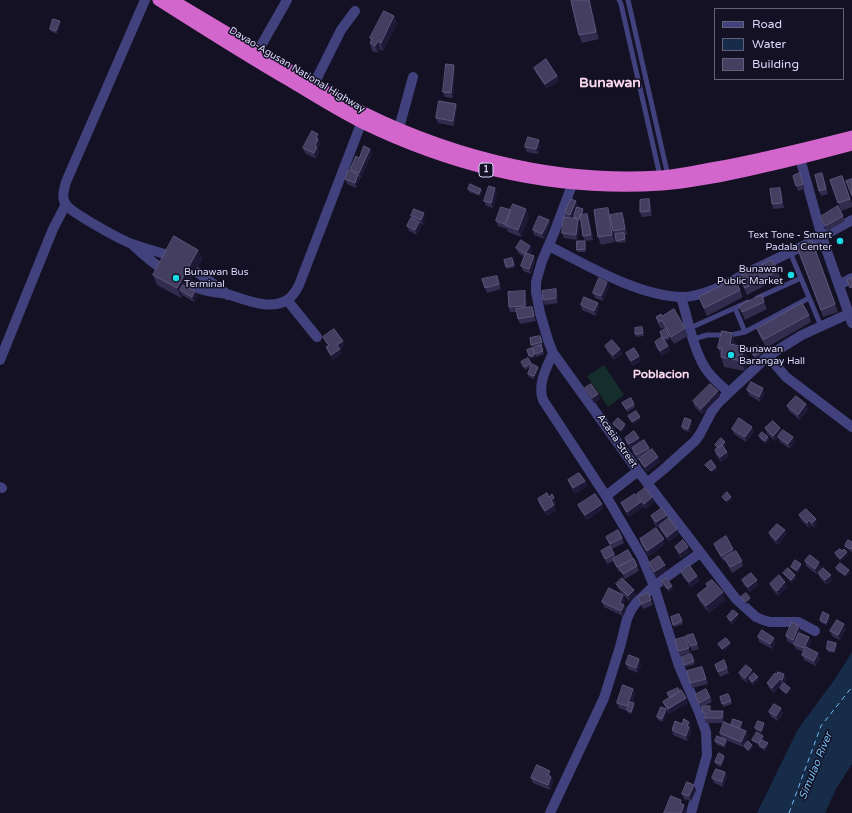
<!DOCTYPE html>
<style>
body{margin:0}
#map{position:relative;width:852px;height:813px;overflow:hidden;background:#131123;font-family:"Varela Round",sans-serif}
canvas{display:block}
.legend{position:absolute;left:714px;top:8px;width:130px;height:72px;box-sizing:border-box;background:#131123;border:1px solid #636179;margin:0;padding:5px 7px;list-style:none;font-size:12px;color:#dad8fb}
.legend li{display:flex;align-items:center;gap:8px;height:20px}
.legend b{width:20px;border:1px solid #636179}
</style>
<div id="map">
<canvas width="852" height="813"></canvas>
<ul class="legend">
<li><b style="height:5px;background:#41427d"></b>Road</li>
<li><b style="height:11px;background:#162c49"></b>Water</li>
<li><b style="height:11px;background:#443e61"></b>Building</li>
</ul>
</div>
<script>
const ctx = document.querySelector('canvas').getContext('2d');
ctx.lineJoin = 'round';
function fillPath(path, color) { ctx.fillStyle = color; ctx.fill(path, 'evenodd'); }
function strokePath(path, color, width, dash) { ctx.strokeStyle = color; ctx.lineWidth = width; ctx.lineCap = dash ? 'butt' : 'round'; ctx.setLineDash(dash || []); ctx.stroke(path); }
function label(font, color, halo, rows, align = 'center') {
  ctx.font = font + ' "Varela Round",sans-serif'; ctx.lineWidth = 3; ctx.setLineDash([]); ctx.textBaseline = 'middle'; ctx.strokeStyle = halo; ctx.fillStyle = color; for (const [text, x, y, turn = 0] of rows) {
    ctx.save(); ctx.translate(x, y); ctx.rotate((+turn || 0) * Math.PI / 180); ctx.textAlign = isNaN(turn) ? turn : align; if (halo) ctx.strokeText(text, 0, 0); ctx.fillText(text, 0, 0); ctx.restore();
  }
}
fillPath(new Path2D(`
 M604,365l20,30 -16,12 -21,-31z`), '#152d2b');
fillPath(new Path2D(`
 M852,652v112l-16,25 -11,24h-68l41,-84 37,-50z`), '#162c49');
strokePath(new Path2D(`
 M789,813l32,-87 31,-39`), '#71bbef', 1, [5, 4]);
strokePath(new Path2D(`
 M619,0l2,4 39,172
 M628,0l40,176
 M790,252l31,74
 M757,298l44,-20
 M735,308l10,24
 M690,328l58,-26
 M694,339l13,-4h24l14,-3 64,-34`), '#41427d', 5);
strokePath(new Path2D(`
 M145,0l-79,182c-2,7 -5,16 0,23 8,9 53,34 66,39 10,4 21,6 32,10 23,10 44,25 64,41
 M254,58l33,-58
 M314,84l27,-54 14,-19
 M399,128l14,-51
 M798,151l24,86 30,86
 M572,185l-18,48 -12,28 -6,21v10l4,21 8,27 5,13 85,118 98,128 20,18 7,3 7,2h28l17,9
 M133,245c19,18 40,34 64,43 10,4 20,4 30,6 17,5 43,17 60,6 5,-3 9,-9 12,-15l65,-169
 M549,246c38,19 89,50 132,51 25,0 54,-18 76,-29 32,-15 64,-30 95,-48
 M839,285l13,-7
 M681,297c7,22 13,57 27,75 6,8 14,14 20,20
 M287,300l30,37
 M553,353c-6,14 -16,31 -10,47l63,96 36,61 12,29 25,80 20,46 7,20 1,23 -16,58
 M768,356l18,21 66,50
 M0,360l53,-131 13,-25
 M647,483l17,-14 31,-28 5,-7 12,-23 8,-10 48,-45 34,-21 46,-21
 M0,487l2,1
 M606,496l32,-25
 M550,813l54,-115 16,-51 7,-28 4,-9 5,-7 18,-17 46,-33`), '#41427d', 10);
strokePath(new Path2D(`
 M158,0c44,28 88,56 133,82 23,14 47,29 71,41 95,46 195,69 300,62 19,-1 37,-5 56,-8 45,-9 90,-20 134,-32
 M173,0l171,102c96,51 207,81 316,74 17,-1 34,-5 51,-8 47,-8 94,-20 141,-32`), '#d366cc', 11);
fillPath(new Path2D(`
 M574,0h16l1,4 8,35 -17,4 -3,-8z
 M394,16l3,8 -14,27 -3,-2 -2,4 -6,-2 -2,-8 1,-2 -1,-3z
 M60,24l-3,10 -7,-3v-2z
 M534,68l23,8 2,5 -12,8 -11,-16z
 M455,70l-2,28 -8,-1 -2,-5z
 M456,104l1,5 -3,17 -16,-3 -2,-5z
 M319,139v2l1,3 -2,4 1,4 -3,7 -11,-6 -2,-5z
 M540,145l-2,9 -11,-2 -2,-5z
 M370,149l2,5 -11,24h-1v1l-4,9 -9,-4 -2,-5 6,-8 -1,-2 9,-11z
 M800,173l5,16 -7,2 -5,-15z
 M822,173l6,21 -7,2 -2,-5z
 M842,176l10,27v4l-11,4 -11,-31z
 M468,189l14,2 -2,5 -11,-4z
 M497,193l-4,15 -7,-2 -2,-5z
 M782,193l2,15 -11,1 -1,-5z
 M649,199l2,5 1,12 -10,1 -2,-5z
 M578,206v1l5,4 -1,4 5,-1 2,5 4,21 -8,1 -2,-5 -2,-16 -1,1h-2l2,3 -3,16 -13,-2 -2,-5 4,-15 -1,-5z
 M608,208l2,7 14,3 3,16 -3,1 2,7 -9,1 -4,-14 2,13 -14,3 -3,-8z
 M526,209l3,8 -8,20 -13,-5 -1,-3 -9,-3 -2,-5 15,-11z
 M411,216l14,2 -2,7 -3,-2 1,4 -4,8 -8,-4 -2,-5 5,-8z
 M843,216l2,5 -18,10 -5,-9 -2,-5z
 M549,220l1,5 -6,14 -10,-4 -1,-5z
 M812,241l26,71 -15,5 -26,-70z
 M585,243l1,9h-8l-1,-2z
 M530,246l2,5 -2,3 5,7 -4,13 -8,-3 -2,-5 3,-9 -6,-4 -2,-5z
 M198,250l4,9 -15,28 8,4 2,5 -3,6 -12,-7 -1,3 -24,-13 -4,-10z
 M512,258l3,9 -8,2 -1,-2z
 M778,271l2,7 -33,17 -5,-11 -3,-7z
 M497,276l4,13 -14,4 -2,-5z
 M607,282l2,5 -6,14 -8,-3 -2,-5z
 M740,290l3,7 -36,19 -5,-11 -3,-8z
 M525,291l1,6 1,10h5l2,5 2,9 -16,3 -2,-5 -1,-7h-7l-1,-5z
 M557,294l1,9 -13,2 -2,-5z
 M764,302l3,7 -22,11 -6,-14z
 M598,303l1,5 -3,8 -14,-6 -1,-5z
 M809,315l2,7 -45,26 -6,-12 -3,-7z
 M662,316l23,12 3,8 -14,8 -10,-16 -3,1 -3,-5 -2,-7z
 M642,327l2,9 -8,1 -1,-3z
 M660,332l9,4 1,3 -5,2 3,5 2,5 -8,5 -6,-9 -1,-5 7,-4z
 M323,337l20,4 1,5 -4,4 1,4 -8,6 -5,-8 -2,-5 2,-2 -3,-3z
 M541,338l2,7 -11,2 -1,-2z
 M736,343l-1,2 13,12 -3,14 -21,-4 -3,-10v-1l-3,-8z
 M541,345l3,9 -8,3 -3,-9z
 M605,346l15,3 2,5 -8,6 -7,-9z
 M532,348l3,9 -5,1 -3,-8z
 M750,350l11,2 1,2 -7,5z
 M626,353l13,3 2,5 -8,5 -5,-8z
 M521,362l10,1 1,2 7,4 -5,10 -5,-2 -1,-3 3,-8 -6,4z
 M585,388l13,6 2,5 -6,4 -7,-10z
 M747,390l18,4 -5,8 -11,-7z
 M720,396l-18,18 -8,-8 -1,-5z
 M622,403l12,1 1,3 -8,5z
 M806,404l2,6 -8,10 -11,-9 -2,-5z
 M692,423l-3,9 -6,-2 -1,-3z
 M613,424h12l1,3 -5,5 -7,-6z
 M752,427l2,5 -8,10 -12,-8 -2,-5z
 M765,428h15l2,4 11,5 2,5 -5,7 -10,-7 -2,-5 -3,4 -8,-7z
 M759,436l9,1 1,3 -3,4 -6,-5z
 M625,438l15,4 9,6 1,3 10,11 -13,10 -6,-8 -2,-4h-1l-5,-7 -1,-5 -1,1 -5,-6z
 M725,442l1,3 -2,2 3,5 2,5 -8,5 -5,-7 -1,-5 2,-2 -2,-3z
 M568,480l17,1 2,5 -12,8 -5,-9z
 M637,494l15,3 2,5 -8,7 -5,-6 2,4 -14,10 -6,-9 -2,-5 17,-6z
 M549,497l7,6 -2,2 2,5 -9,6 -8,-12 -1,-5z
 M578,505l25,4 -16,11 -7,-10z
 M799,515l18,9 -3,4 -3,-3 -2,3 -8,-8z
 M651,516l26,13 2,5 -10,8 -8,-11 -2,-5 -2,2 -4,-7z
 M785,530l1,5 -8,10 -7,-7 -2,-5z
 M606,537l16,1 2,5 -12,6 4,8 12,-7 9,16 2,5 -14,8 -4,-7h-2l-6,-11 -6,3 -6,-13 9,-5z
 M640,539l25,5 -16,12 -8,-12z
 M852,542v10l-6,-4 -1,-2z
 M714,544l19,5 1,3 8,9 1,5 -11,7 -7,-13 -2,1 -7,-12z
 M675,547l15,5 -9,6 -4,-6z
 M842,551l6,4 -7,6 -5,-5 -1,-3z
 M805,561l14,1 2,5 -5,7 -10,-8z
 M649,563l18,7 -11,7 -6,-9z
 M801,566l-3,7 -6,-4 -1,-2z
 M836,568l14,4 -4,5 -9,-6z
 M681,572l16,4 2,5 -8,6 -8,-10z
 M783,573l12,2 1,3 -4,5 -8,-8z
 M818,573l14,7 -5,5 -7,-7z
 M742,580l17,5 -9,7 -6,-7z
 M662,581l10,5 1,2 -4,4 -7,-8z
 M785,582l2,5 -9,9 -6,-7 -2,-5z
 M616,584l18,6 2,5 -7,6 -11,-12z
 M706,584l17,8 2,8 -16,13 -9,-11 -3,-7 10,-8z
 M648,593l5,12 -10,4 -5,-12z
 M625,600l-2,4 3,6 -3,6 -19,-9 -2,-5z
 M679,614l4,10 -9,3 -3,-10z
 M739,616l-7,8 -4,-4 -1,-3z
 M830,617l-3,8 -6,-2 -1,-3z
 M799,626l2,5 -1,2 9,4 2,5 -3,6 12,10 -4,8 -12,-6 -2,-5 2,-3 -8,-3 -2,-4 -7,-4 -1,-5z
 M846,629l-6,11 -8,-4 -2,-5z
 M693,634l6,15 -7,2 -6,-15z
 M685,637l5,16 -10,3 -5,-16z
 M758,637l18,6 -4,6 -13,-7z
 M836,643l1,2 -2,8 -7,-1 -1,-3z
 M691,654l4,10 -10,3 -3,-10z
 M639,659l2,5 -3,9 -10,-4 -2,-5z
 M715,665l12,3 2,5 -9,4z
 M702,667l6,17 -16,4 -5,-17z
 M752,670l1,4 6,5 -6,6 -4,-5 -2,3 -6,-5 -2,-5z
 M777,674h7l2,5 -2,4 7,7 -4,5 -6,-5 -1,-2 3,-4h-1l-8,9 -5,-5 -2,-5z
 M633,689l2,5 -3,8 3,3 -3,9 -4,-1 -1,-2 -8,-3 -2,-5z
 M680,692l8,11 -19,11 -4,-7 -2,-5 7,-4 -3,-5z
 M728,694l4,10 -9,3 -3,-10z
 M695,695l15,2 2,5 -8,4 8,5 12,5v6l7,3 11,-3v3l-1,4 5,2 1,5 -4,11 -17,-7 1,2 -2,6 -9,-4 -1,-3 6,-3 -1,-5 4,-10h-18l-3,-10v-6l-2,1z
 M781,708l2,5 -5,8 -7,-4 -2,-5z
 M666,709l1,3 -4,10 -5,-2 -1,-3z
 M689,722l2,5 -1,2 1,3 -4,9 -14,-6 -1,-5 10,-6z
 M765,726l-3,7 -6,-3 -1,-2z
 M763,736l1,2 -1,2 5,3v3l-3,5 -6,-4v-2l-6,-3 -1,-2z
 M752,745l1,2 -4,5 -4,-4 -1,-2z
 M725,758l-4,9 -5,-2 -1,-3z
 M725,772l2,6 -4,9 -9,-4 -2,-5z
 M552,776l-1,1 2,5 -3,8 -17,-7 -2,-5z
 M696,790l-5,11 -7,-2 -2,-5z`), '#322c4f');
fillPath(new Path2D(`
 M589,0l2,4 8,35 -3,-7z
 M394,16l3,8 -14,27 -2,-8z
 M60,21v3l-3,10 -1,-3z
 M378,41l2,8 -2,4 -3,-7z
 M454,65l1,5 -2,28 -2,-5z
 M557,76l2,5 -12,8 -2,-5z
 M456,104l1,5 -3,17 -1,-5z
 M318,134l1,5v2l1,3 -2,4 1,4 -3,7 -2,-6 1,-7 1,-8z
 M539,140l1,5 -2,9 -2,-5z
 M370,149l2,5 -11,24 -2,-5z
 M358,174l2,5 -4,9 -1,-5z
 M495,188l2,5 -4,15 -2,-5z
 M780,188l2,5 2,15 -2,-5z
 M481,189l1,2 -2,5 -1,-2z
 M649,199l2,5 1,12 -2,-5z
 M576,201l2,5 -6,15 -2,-6z
 M608,208l3,7 4,27 -3,-7z
 M526,209l3,8 -8,20 -3,-7z
 M583,209v2l-3,10 -1,-2z
 M424,213l1,5 -2,7 -2,-5z
 M622,213l2,5 3,16 -2,-5z
 M587,214l2,5 4,21 -2,-5z
 M578,219l2,5 -3,16 -1,-5z
 M549,220l1,5 -6,14 -2,-5z
 M419,222l2,5 -4,8 -2,-5z
 M530,246l2,5 -6,8 -1,-5z
 M198,250l4,9 -18,33 -4,-2 2,5 -1,3 -4,-10z
 M534,256l1,5 -4,13 -2,-5z
 M607,282l2,5 -6,14 -2,-5z
 M556,289l1,5 1,9 -2,-5z
 M195,291l2,5 -3,6 -2,-5z
 M525,291l1,6 1,14 -2,-5z
 M598,303l1,5 -3,8 -2,-5z
 M532,307l2,5 2,9 -2,-5z
 M732,333l4,10 -3,11 -3,-10z
 M343,341l1,5 -4,4 1,4 -8,6 -2,-5 6,-10z
 M668,346l2,5 -8,5 -2,-5z
 M744,347l4,10 -3,14 -4,-10z
 M620,349l2,5 -8,6 -1,-5z
 M639,356l2,5 -8,5 -2,-5z
 M538,367l1,2 -5,10v-3z
 M763,388l2,6 -5,8 -1,-5z
 M718,391l2,5 -18,18 -1,-5z
 M598,394l2,5 -6,4 -2,-5z
 M806,404l2,6 -8,10 -2,-5z
 M640,417l1,2 -8,6 -1,-3z
 M691,420l1,3 -3,9 -1,-3z
 M625,424l1,3 -5,5v-2z
 M752,427l2,5 -8,10 -1,-5z
 M780,428l2,5 -7,8 -2,-5z
 M768,437l1,3 -3,4 -1,-3z
 M793,437l2,5 -5,7 -2,-5z
 M639,438l1,5 -9,6 -2,-5z
 M725,442l1,3 -6,6 -1,-2z
 M727,452l2,5 -8,5 -1,-5z
 M658,457l2,5 -13,10 -2,-5z
 M716,467l1,3 -5,4 -1,-3z
 M585,481l2,5 -12,8 -2,-6z
 M652,497l2,5 -8,7 -2,-5z
 M731,497l1,2 -5,5 -1,-3z
 M554,498l2,5 -2,2 2,5 -9,6 -2,-5 6,-11z
 M641,502l2,5 -14,10 -2,-5z
 M602,504l1,5 -16,11 -2,-5z
 M667,515l1,5 -11,8 -1,-6z
 M816,519l1,5 -3,4 -2,-5z
 M809,520l2,5 -2,3 -2,-5z
 M677,529l2,5 -10,8 -2,-5z
 M785,530l1,5 -8,10 -2,-5z
 M664,539l1,5 -16,12 -2,-5z
 M688,547l2,5 -9,6 -1,-5z
 M847,552l1,3 -7,6 -1,-2z
 M819,562l2,5 -5,7 -1,-5z
 M801,564v2l-3,7 -1,-3z
 M665,565l2,5 -11,7 -2,-5z
 M849,570l1,2 -4,5 -1,-2z
 M795,575l1,3 -4,5 -1,-3z
 M831,575l1,5 -5,5 -2,-5z
 M697,576l2,5 -8,6 -2,-5z
 M757,580l2,5 -9,7 -2,-5z
 M785,582l2,5 -9,9 -1,-5z
 M672,586l1,2 -4,4 -1,-3z
 M634,590l2,5 -7,6 -1,-5z
 M723,592l2,8 -16,13 -3,-7z
 M623,595l2,5 -3,8 -2,-5z
 M750,598v3l-4,3 -1,-2z
 M624,605l2,5 -3,6 -2,-5z
 M738,614l1,2 -7,8 -1,-3z
 M829,615l1,2 -3,8 -1,-2z
 M844,624l2,5 -6,11 -2,-5z
 M799,626l2,5 -6,14 -2,-5z
 M809,637l2,5 -5,11 -2,-5z
 M774,638l2,5 -4,6 -2,-5z
 M730,643l1,2 -8,7 -1,-3z
 M836,643l1,2 -2,8 -1,-2z
 M818,653l2,5 -4,8 -2,-5z
 M639,659l2,5 -3,9 -2,-5z
 M752,670l2,5 -5,3v2l-2,3 -2,-5z
 M784,674l2,5 -2,6 -2,-5z
 M758,677l1,2 -6,6 -1,-3z
 M780,679l2,5 -8,9 -2,-5z
 M790,688l1,2 -4,5 -1,-2z
 M633,689l2,5 -7,17 -1,-5z
 M686,698l2,5 -19,11 -1,-5z
 M634,703l1,2 -3,9 -1,-2z
 M781,708l2,5 -5,8 -2,-5z
 M666,709l1,3 -4,10 -1,-3z
 M723,711l1,5v7l-2,-5z
 M689,722l2,5 -1,2 1,3 -4,9 -1,-5 1,-10z
 M742,722v3l-3,7v-2z
 M764,723l1,3 -3,7 -1,-2z
 M746,731l1,5 -4,11 -2,-5z
 M763,736l1,2 -4,8 -1,-3z
 M726,740l1,2 -2,6 -1,-3z
 M768,743v3l-3,5 -1,-3z
 M752,745l1,2 -4,5 -1,-2z
 M724,756l1,2 -4,9v-3z
 M550,771l3,11 -3,8 -2,-5v-10z
 M725,772l2,6 -4,9 -1,-5z
 M694,785l2,5 -5,11 -2,-5z
 M681,800l6,12 -1,1h-6v-10z`), '#1e1936');
const building = new Path2D(`
 M574,0h15l7,32 -17,3 -8,-34z
 M384,11l10,5 -13,27 -3,-2 -3,5 -5,-3 2,-4 -2,-1z
 M53,19l7,2 -4,10 -6,-2z
 M546,59l11,17 -12,8 -11,-16z
 M446,64l8,1 -3,28 -8,-1z
 M439,101l17,3 -3,17 -17,-3z
 M312,131l6,3 -2,4 2,1 -3,7 2,1 -3,6 -11,-5z
 M528,137l11,3 -3,9 -11,-2z
 M364,146l6,3 -11,24 -9,-4 6,-13 3,2z
 M349,170l9,4 -3,9 -10,-4z
 M800,173l3,11 -7,2 -3,-10z
 M822,173l4,16 -7,2 -4,-16z
 M842,176l8,23 -12,4 -8,-23z
 M852,179v17l-6,-15z
 M470,184l11,5 -2,5 -11,-5z
 M489,186l6,2 -4,15 -7,-2z
 M780,188l2,15 -10,1 -2,-15z
 M571,199l5,2 -6,14 -5,-2z
 M649,199l1,12 -10,1v-12z
 M513,204l13,5 -8,21 -13,-5z
 M838,206l5,10 -18,10 -5,-9z
 M501,207l10,3 -6,14 -9,-3z
 M577,207l6,2 -2,6h-1l-1,4 -5,-2z
 M608,208l4,27 -14,2 -4,-27z
 M414,209l10,4 -3,7 -10,-4z
 M622,213l3,16 -12,2 -3,-16z
 M587,214l4,21 -8,1 -3,-21z
 M539,216l10,4 -7,14 -9,-4z
 M564,217l14,2 -2,16 -14,-2z
 M411,218l8,4 -4,8 -8,-4z
 M624,233l1,6 -9,2 -1,-7z
 M174,236l24,14 -21,38 -24,-13z
 M521,240l9,6 -5,8 -9,-6z
 M577,241h8v8l-8,1z
 M812,241l23,63 -14,6 -24,-63z
 M526,253l8,3 -5,13 -8,-3z
 M512,258l2,7 -8,2 -2,-7z
 M772,260l6,11 -33,17 -6,-11z
 M497,276l2,8 -14,4 -3,-9z
 M599,278l8,4 -6,14 -8,-3z
 M852,278v9l-2,1 -3,-8z
 M735,279l5,11 -36,18 -5,-11z
 M183,285l12,6 -3,6 -12,-7z
 M556,289v9l-13,2 -1,-9z
 M525,291v15l-16,1 -1,-15z
 M762,295l2,7 -22,10 -3,-6z
 M584,297l14,6 -4,8 -13,-6z
 M802,303l7,12 -46,25 -6,-11z
 M532,307l2,9 -16,3 -2,-10z
 M674,309l11,19 -14,9 -9,-17 -3,2 -3,-5 5,-3 1,2z
 M642,327l1,6 -8,1v-6z
 M334,329l9,12 -6,4 3,4 -9,6 -5,-8 3,-2 -6,-8z
 M665,329l4,7 -6,3 -3,-7z
 M722,331l10,2 -2,11 14,3 -3,14 -20,-4 1,-8 -4,-1z
 M540,336l2,6 -11,3 -1,-7z
 M662,337l6,9 -8,5 -5,-9z
 M612,340l8,9 -7,6 -8,-9z
 M541,345l2,6 -8,3 -2,-6z
 M758,346l3,6 -7,4 -4,-6z
 M532,348l2,7 -5,1 -2,-6z
 M634,348l5,8 -8,5 -5,-8z
 M528,358l3,5 -7,4 -3,-5z
 M532,364l6,3 -4,9 -6,-2z
 M751,382l12,6 -4,9 -12,-7z
 M591,384l7,10 -6,4 -7,-10z
 M710,384l8,7 -17,18 -8,-8z
 M796,396l10,8 -8,11 -11,-9z
 M631,398l3,6 -8,5 -4,-6z
 M636,411l4,6 -8,5 -4,-6z
 M618,418l7,6 -4,6 -8,-6z
 M685,418l6,2 -3,9 -6,-2z
 M739,418l13,9 -7,10 -13,-8z
 M773,421l7,7 -7,8 -8,-8z
 M783,430l10,7 -5,7 -10,-7z
 M634,431l5,7 -10,6 -4,-6z
 M762,432l6,5 -3,4 -6,-5z
 M721,438l4,4 -3,3 -4,3 -3,-3z
 M644,440l5,8 -13,7 -4,-7z
 M722,445l5,7 -7,5 -5,-7z
 M652,449l6,8 -13,10 -6,-8z
 M711,460l5,7 -5,4 -6,-6z
 M579,473l6,8 -12,7 -5,-8z
 M645,488l7,9 -8,7 -7,-10z
 M727,492l4,5 -5,4 -4,-4z
 M547,493l2,4 3,-3 2,4 -3,2 3,5 -9,6 -7,-12z
 M595,494l7,10 -17,11 -7,-10z
 M635,494l6,8 -14,10 -6,-9z
 M662,508l5,7 -11,7 -5,-6z
 M806,509l10,10 -4,4 -3,-3 -2,3 -8,-8z
 M669,518l8,11 -10,8 -8,-11z
 M777,524l8,6 -9,10 -7,-7z
 M656,528l8,11 -17,12 -7,-12z
 M618,530l4,8 -12,6 -4,-7z
 M726,536l7,13 -12,7 -7,-12z
 M683,540l5,7 -8,6 -5,-6z
 M848,540l4,2v6l-1,1 -6,-3z
 M610,546l4,8 -9,5 -4,-8z
 M840,549l2,2 2,-2 3,3 -7,7 -5,-6z
 M628,550l5,9 -16,8 -4,-8z
 M736,551l6,10 -12,6 -6,-9z
 M810,555l9,7 -4,7 -10,-8z
 M659,556l6,9 -11,7 -5,-9z
 M634,559l3,7 -14,8 -4,-7z
 M795,560l6,4 -4,6 -6,-3z
 M840,563l9,7 -4,5 -9,-7z
 M689,565l8,11 -8,6 -8,-10z
 M788,568l7,7 -4,5 -8,-7z
 M823,568l8,7 -6,5 -7,-7z
 M751,573l6,7 -9,7 -6,-7z
 M779,575l6,7 -8,9 -7,-7z
 M622,578l12,12 -6,6 -12,-12z
 M666,578l6,8 -4,3 -6,-8z
 M712,580l11,12 -17,14 -9,-11 11,-9 -2,-2z
 M609,588l14,7 -3,8 4,2 -3,6 -19,-9z
 M648,593l3,7 -10,4 -3,-7z
 M746,593l4,5 -5,4 -4,-5z
 M733,610l5,4 -7,7 -4,-4z
 M823,612l6,3 -3,8 -6,-3z
 M679,614l3,7 -9,4 -2,-8z
 M837,620l7,4 -6,11 -8,-4z
 M792,622l7,4 -6,14 -7,-4z
 M762,630l12,8 -4,6 -12,-7z
 M799,633l10,4 -5,11 -10,-4z
 M693,634l4,10 -7,2 -4,-10z
 M685,637l4,11 -11,3 -3,-11z
 M726,638l4,5 -8,6 -4,-5z
 M828,641l8,2 -2,8 -7,-2z
 M806,647l12,6 -4,8 -12,-6z
 M691,654l3,7 -10,4 -2,-8z
 M629,655l10,4 -3,9 -10,-4z
 M724,660l3,8 -9,4 -3,-7z
 M746,665l6,5 -7,8 -6,-5z
 M702,667l4,12 -16,4 -3,-12z
 M778,672l6,2 -2,6 -2,-1 -8,9 -5,-5 8,-10 2,1z
 M754,673l4,4 -6,5 -3,-4z
 M784,683l6,5 -4,5 -6,-5z
 M623,685l10,4 -6,17 -10,-3z
 M678,688l2,4 -10,6 -3,-5z
 M706,689l4,8 -11,6 -4,-8z
 M681,690l5,8 -18,11 -5,-7z
 M728,694l3,7 -9,3 -2,-7z
 M630,702l4,1 -3,9 -4,-2z
 M774,704l7,4 -5,8 -7,-4z
 M703,706h7v5h13l-1,7h-17v-5h-2z
 M661,707l5,2 -4,10 -5,-2z
 M684,719l5,3 -2,4 2,1 -3,9 -14,-6 3,-9 7,3z
 M733,719l9,3 -3,6 -8,-3z
 M758,721l6,2 -3,8 -6,-3z
 M724,722l22,9 -5,11 -21,-9z
 M757,732l6,4 -4,7 -7,-3z
 M717,736l9,4 -2,5 -9,-4z
 M762,740l6,3 -4,5 -5,-3z
 M748,741l4,4 -4,5 -4,-4z
 M719,753l5,3 -3,8 -6,-2z
 M537,765l13,6 -2,4 3,2 -3,8 -17,-7z
 M716,769l9,3 -3,10 -10,-4z
 M687,782l7,3 -5,11 -7,-2z
 M671,796l10,4 -1,3 4,2 -3,8h-17z`);
fillPath(building, '#443e61');
strokePath(building, '#5b567a', 1);
for (const [x, y, r, color] of [
 [840,241,4,"#19dae5"],
 [791,275,4,"#19dae5"],
 [176,278,4,"#19dae5"],
 [731,355,4,"#19dae5"]
]) { const dot = new Path2D(); dot.arc(x, y, r, 0, 2 * Math.PI); ctx.fillStyle = color; ctx.fill(dot); strokePath(dot, '#131123', 1.5); }
for (const [x, y, w] of [
 [486,170,14]
]) { const box = new Path2D(); box.roundRect(x - w / 2, y - 7, w, 14, 3); ctx.fillStyle = '#131123'; ctx.fill(box); strokePath(box, '#dad8fb', 1); }
label('bold 9px', '#dad8fb', null, [
 ["1",486,170]
]);
label('10px', '#dad8fb', '#131123', [
 ["Davao-Agusan National Highway",297,70,31],
 ["Acasia Street",617,441,55]
]);
label('10px', '#dad8fb', '#131123', [
 ["Text Tone - Smart",832,235],
 ["Padala Center",832,247],
 ["Bunawan",783,269],
 ["Public Market",783,281],
 ["Bunawan Bus",184,272,"left"],
 ["Terminal",184,284,"left"],
 ["Bunawan",739,349,"left"],
 ["Barangay Hall",739,361,"left"]
], 'right');
label('italic 11px', '#71bbef', '#131123', [
 ["Simulao River",816,766,-68]
]);
label('bold 12px', '#fbdaf0', '#131123', [
 ["Poblacion",661,375]
]);
label('bold 14px', '#fbdaf0', '#131123', [
 ["Bunawan",610,83]
]);
</script>
